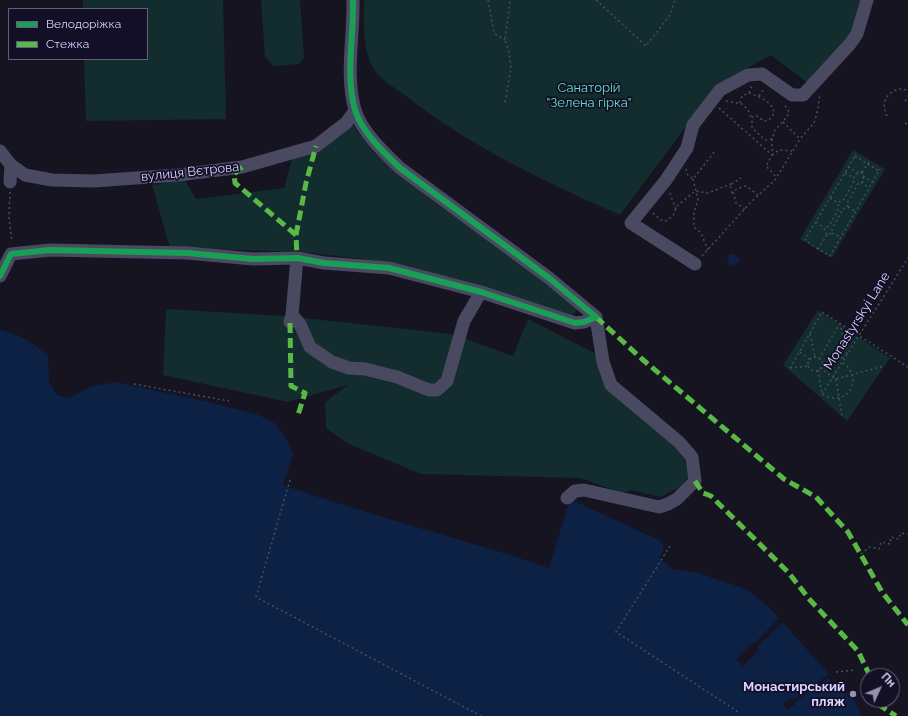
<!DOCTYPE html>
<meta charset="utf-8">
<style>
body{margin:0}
#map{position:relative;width:908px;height:716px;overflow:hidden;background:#161421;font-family:Raleway,sans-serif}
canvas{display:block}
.legend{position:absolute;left:8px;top:8px;width:140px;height:52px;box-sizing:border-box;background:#130f26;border:1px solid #625e7d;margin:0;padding:5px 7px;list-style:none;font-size:12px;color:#d9d4ff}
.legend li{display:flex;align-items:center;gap:8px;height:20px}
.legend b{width:20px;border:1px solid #625e7d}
.north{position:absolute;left:860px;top:668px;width:40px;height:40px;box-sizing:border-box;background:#130f26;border:1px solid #625e7d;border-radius:50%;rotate:46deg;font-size:11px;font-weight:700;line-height:16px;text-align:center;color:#d9d4ff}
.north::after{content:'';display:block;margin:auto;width:14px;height:18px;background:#9591b1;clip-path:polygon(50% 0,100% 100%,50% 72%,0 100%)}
</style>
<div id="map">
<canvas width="908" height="716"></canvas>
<ul class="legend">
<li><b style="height:5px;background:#1a9f57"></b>Велодоріжка</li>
<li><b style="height:5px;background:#58b947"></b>Стежка</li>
</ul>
<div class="north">Пн</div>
</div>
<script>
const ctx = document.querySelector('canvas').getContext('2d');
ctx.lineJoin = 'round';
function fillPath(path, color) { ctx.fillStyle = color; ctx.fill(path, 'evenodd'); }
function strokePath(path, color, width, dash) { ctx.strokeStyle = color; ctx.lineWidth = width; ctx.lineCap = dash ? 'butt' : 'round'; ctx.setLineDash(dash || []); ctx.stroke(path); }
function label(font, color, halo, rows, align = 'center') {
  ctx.font = font + ' Raleway,sans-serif'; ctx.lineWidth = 3.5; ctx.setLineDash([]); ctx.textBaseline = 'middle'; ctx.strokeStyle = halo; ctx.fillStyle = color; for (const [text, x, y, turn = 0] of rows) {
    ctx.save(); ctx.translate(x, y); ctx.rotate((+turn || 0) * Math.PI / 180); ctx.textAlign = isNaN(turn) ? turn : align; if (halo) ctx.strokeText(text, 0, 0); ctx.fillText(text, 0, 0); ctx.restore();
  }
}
fillPath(new Path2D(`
 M83,0h140l3,119 -140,2 -2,-62h63v-50h-64z
 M261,0h39l4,57 -5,7 -25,2 -9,-9z
 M364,0h497l-11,36 -42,47 -37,-28 -54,30 -97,130c-75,-33 -149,-68 -214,-119 -11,-8 -26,-16 -32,-27 -12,-19 -10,-48 -10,-69z
 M352,124l20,27 62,51 124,86 21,20 -7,8 -181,-54 -90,-10 -131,-4 -18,-63 33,-5 11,19 88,-11 8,-29z
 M853,150l32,19 -53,89 -32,-19z
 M166,309l119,7 167,18 61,22 15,-37 68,35 9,30 63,52 16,20 5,19 -7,11 -22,11 -29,-7 -8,3 -43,-15 -159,-4 -74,-31 -21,-15 -1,-26 23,-17 -60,17 -125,-27z
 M818,310l72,48 -43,63 -64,-56z`), '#132c2d');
fillPath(new Path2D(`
 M729,254h4l7,5 -2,4 -8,3 -3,-9z
 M0,330c20,4 33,13 48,26l1,25 8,14 13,3 20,-11 25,-5 93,20 51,13 17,9 10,14 7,16 -10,31c88,31 178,53 266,83l21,-69 91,42 3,8 -5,9 14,11 25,4 48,16 22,17 59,66c7,24 12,14 26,27 4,3 6,12 8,17h-861z`), '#0d2144');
fillPath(new Path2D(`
 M780,617l4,4 -27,26 2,3 -16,16 -7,-7 16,-16 2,1z
 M830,673l1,3 -36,26 1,2 -8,6 -5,-6 9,-6 2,2z`), '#161421');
strokePath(new Path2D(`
 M488,0l6,33 11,7
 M596,0l50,46 24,-31 5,-15
 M749,93l3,-8
 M759,96l5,-7
 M726,101l16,3 6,6 3,8
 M905,101l3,-5
 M505,102l6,-34 -2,-16 -4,-12 5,-40
 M740,103l2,-7 7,-3c9,3 25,9 25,21l-5,6 -5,1 -7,-5 -5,1v11l13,12 7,-1 3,-9 12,-13 2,-5 -5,-8
 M719,108l53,47
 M887,116c-6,-12 -2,-22 11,-27l10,1
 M783,122l17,17
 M905,124l3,-2
 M772,139v16l-6,11 10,11
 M772,155l7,-5 13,1
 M855,156l24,15
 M848,167l11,6
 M686,169l1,5 6,5 22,-28
 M862,172l2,9 -6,3 -11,19 1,4 -5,2 -11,20v4l-5,2 -3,-7 5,-2 10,-18 -1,-6 5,-1 11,-20v-6z
 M862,172l7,-10
 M845,173l9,5
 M863,176l10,6
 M693,179l5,21 -4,12v15l7,6 7,17
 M861,182l8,6
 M10,192l-1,25 3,25
 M670,193l6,17
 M732,193l-2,-8 11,-7
 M830,198l7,4
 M848,207l7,4
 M745,209l-9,-6 -3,-11 5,-4 8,-2 12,9
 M653,213l8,7 5,1 7,-5 4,-10 18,-15 13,2 23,-9
 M816,222l8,6
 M832,233l9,4
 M827,235l-9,14 12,7 50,-87
 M818,249l-13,-9 51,-86
 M702,256l48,-53 25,-23 25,-41 14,-16 3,-10 3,-19
 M840,323l7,31
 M810,334l5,23
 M800,352l10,8
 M808 364a7 7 0 1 1 14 0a7 7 0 1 1-14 0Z
 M819,359l21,-36
 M822,363l23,-6
 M790,368l32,-56 86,55
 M790,368l19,-2
 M820,368l16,11 48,-13
 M818,370l4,24c25,15 44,-16 20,-32
 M836,379l6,37
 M134,384l95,17
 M822,394l86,-136
 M290,480l-34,117 225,119
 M670,546l-54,86 124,81
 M861,554l9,-7 9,2 2,-7 9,2 1,-7 8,2 2,-6 7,1
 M836,672l19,-2`), '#44505f', 1.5, [2, 3]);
strokePath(new Path2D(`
 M353,0c1,36 -8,75 2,110 7,22 28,42 45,58l149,110 47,39 7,45 8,23 68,57 13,15 3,24 -18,18 -9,5 -9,3 -75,-17 -9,1 -8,7
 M0,151l11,14 -1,17
 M11,165l14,10 27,5 42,1 84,-6 64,-8 74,-21 30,-23 9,-12
 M695,264l-64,-41 35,-43 21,-32 6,-23 27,-35 28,-15 14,-1 30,21h11l47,-51 7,-10 10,-34
 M0,276l11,-22 39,-4 137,3 66,6 44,-1 27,5 65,5 92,24 94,31 9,-1 12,-5
 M292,315l8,9 10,23 22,15 17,6 16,1 32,8 32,13h8l10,-9 17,-60 17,-29
 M290,322l2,-7 5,-57`), '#4a4962', 13);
strokePath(new Path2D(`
 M242,167l-8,7 1,9 61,52 1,23
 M296,235l10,-52 10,-37
 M596,317l46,42 142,120 32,18 32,35 34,60 26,33
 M290,323l1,63 14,7 -7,22
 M695,481l8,12 8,3 77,76 22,28 48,51 12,25
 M878,704l18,12`), '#58b947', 5, [10, 5]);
strokePath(new Path2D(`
 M0,276l11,-22 39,-4 137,3 66,6 44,-1 27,5 65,5 92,24 94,31 9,-1 12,-5 -47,-39 -149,-110c-17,-16 -38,-36 -45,-58 -10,-35 -1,-74 -2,-110`), '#1a9f57', 6);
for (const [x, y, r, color] of [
 [853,694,4,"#9591b1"]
]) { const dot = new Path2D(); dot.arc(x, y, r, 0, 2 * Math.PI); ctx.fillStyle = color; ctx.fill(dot); strokePath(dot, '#130f26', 1.5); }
label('13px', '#5fe0c0', '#130f26', [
 ["Санаторій",589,88],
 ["\"Зелена гірка\"",589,103]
]);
label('13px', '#d9d4ff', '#130f26', [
 ["вулиця Вєтрова",190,172,-6],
 ["Monastyrskyi Lane",857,321,-58]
]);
label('bold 13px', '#d9d4ff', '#130f26', [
 ["Монастирський",845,687],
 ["пляж",845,702]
], 'right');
</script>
